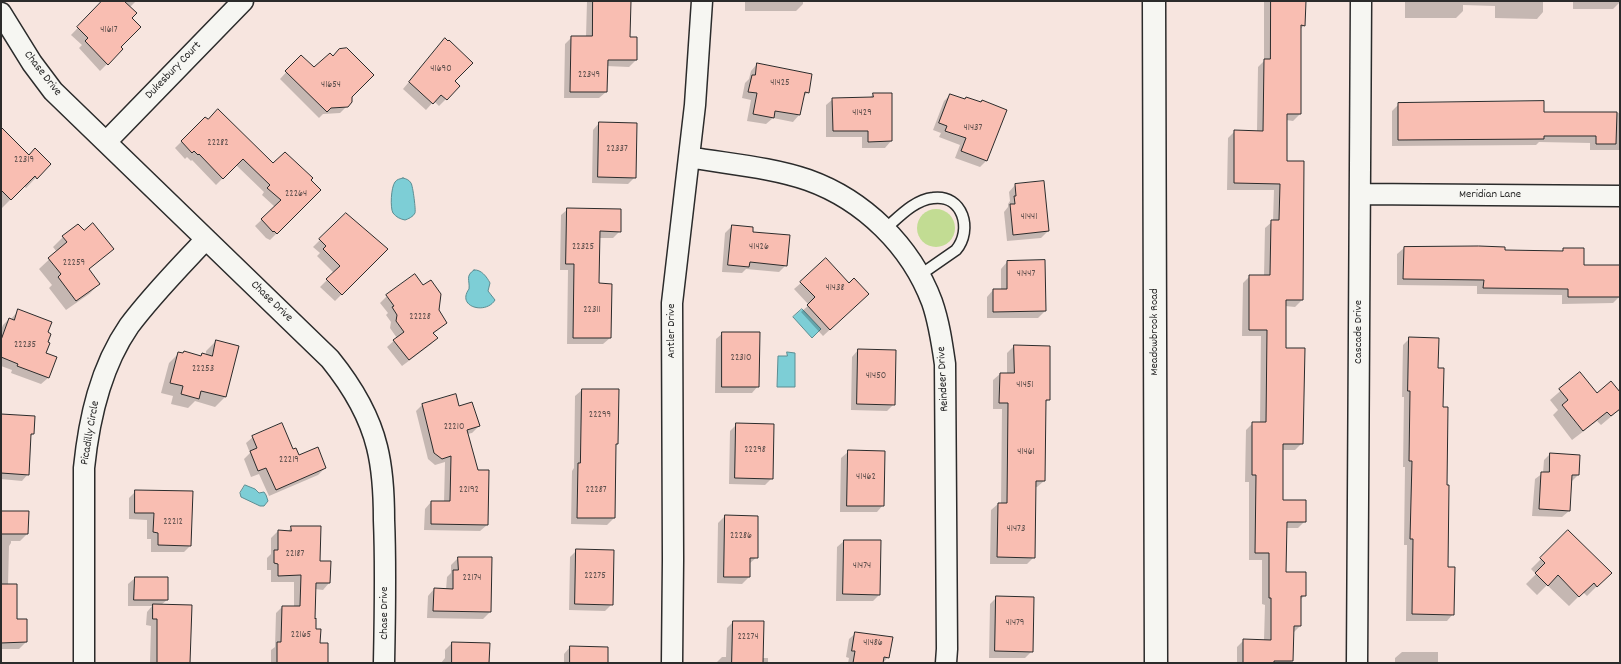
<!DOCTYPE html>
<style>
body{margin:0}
#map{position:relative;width:1621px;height:664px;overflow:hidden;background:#f7e5df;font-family:Dekko,sans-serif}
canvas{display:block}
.frame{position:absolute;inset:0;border:2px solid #2b2b2b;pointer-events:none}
</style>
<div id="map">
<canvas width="1621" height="664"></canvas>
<div class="frame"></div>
</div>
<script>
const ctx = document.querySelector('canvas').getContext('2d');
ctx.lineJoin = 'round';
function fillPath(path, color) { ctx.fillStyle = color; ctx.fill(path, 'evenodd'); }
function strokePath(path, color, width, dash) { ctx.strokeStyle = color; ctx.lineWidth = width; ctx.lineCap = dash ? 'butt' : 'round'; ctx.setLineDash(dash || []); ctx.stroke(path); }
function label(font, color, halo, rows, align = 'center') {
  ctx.font = font + ' Dekko,sans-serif'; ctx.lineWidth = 3.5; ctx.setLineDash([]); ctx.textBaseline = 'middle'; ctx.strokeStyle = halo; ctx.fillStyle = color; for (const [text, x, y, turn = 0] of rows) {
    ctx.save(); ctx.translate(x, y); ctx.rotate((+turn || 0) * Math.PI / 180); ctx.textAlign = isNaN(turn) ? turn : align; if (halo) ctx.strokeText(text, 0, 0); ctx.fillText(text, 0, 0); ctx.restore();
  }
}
fillPath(new Path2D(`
 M917 228a19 19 0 1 1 38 0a19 19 0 1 1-38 0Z`), '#c2dc93');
const water = new Path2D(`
 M403,178c4,1 6,2 8,5 2,3 5,28 4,30 -2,4 -7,6 -10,7 -5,-1 -9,-3 -12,-7 -3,-5 -2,-26 2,-31 2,-3 5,-3 8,-4z
 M474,270c7,-1 13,7 16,13l-2,8 7,9c-9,15 -39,7 -26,-11 1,-9 -4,-13 5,-19z
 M802,309l19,20 -9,9 -19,-21z
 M787,352l8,1v34h-18l1,-31h9z
 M245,485l10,4 4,4 5,-1 2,3 2,6 -4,5h-4l-19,-9 -1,-4z`);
fillPath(water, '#7dced6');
strokePath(water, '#5c8d92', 1);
fillPath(new Path2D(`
 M104,1h32l-6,6 1,11 -11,29 2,2 -22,22 -21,-23 3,-3 -11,-10z
 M587,1h43l-1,37 7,22 -7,7 -23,-1v26l-7,6h-35l1,-54 7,-7h14z
 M745,1h58v3l-7,7h-51z
 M1264,1h41l-1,24 -4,5v84l-7,7 -7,-1v42l16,138 -7,7 -10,-1v43l17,94 -7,7h-13v51l23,20 -7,7h-12l-1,45 20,22 -5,5v26l-7,7 -1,28 -2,2h-53v-16l7,-7h20l1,-35 -3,-1v-44h-13v-78h-4l1,-52 7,-7h7l1,-87h-19l1,-53 7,-7h14l1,-48 8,-7 1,-31h-47l1,-52 7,-7h22l1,-64 6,-6z
 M1405,1h138v11l-6,7 -42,-1v-12l-32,-1v6l-7,7h-51z
 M1573,1h47v1l-7,7h-40z
 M439,46l15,35 5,5 -20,20 -5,-5 -8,9 -23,-21z
 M301,56l13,13 36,28 1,5 -11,11 -17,1 -4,4 -39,-39z
 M757,64l51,28 -6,6 -3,17 -6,7 -20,-4 -7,6 -19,-3 4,-21 -9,-2 3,-15 4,-4 2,-8z
 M874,94l17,47 -6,7h-23v-11h-36v-32l7,-6 36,-1z
 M950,95l37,65 -7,7 -25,-9 5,-13 -21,-8 2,-4 -8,-3 11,-29z
 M1399,104l144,9h77v37h-30v-7l-51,-1 -3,3 -144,1v-35z
 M205,118l68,47 37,15 10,10 -50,50 -4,-2 -11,-12 20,-19 -13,-12 2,-3 -28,-27 -20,20 -24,-25 -1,1 -4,-4 -2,2 -10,-11z
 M599,123l36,54 -7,7 -36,-1 1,-53z
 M1,129l28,27 20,8 -23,24 -2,-2 -23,23z
 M1015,185l33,46 -7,7 -34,3 -3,-29 4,-5v-3l2,-3 -1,-9z
 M568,209l52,22 -7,7h-14l-1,46 12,54 -7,6h-36l1,-74h-8l1,-55z
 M346,214l41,35 -52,52 -15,-14 14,-14 -17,-17 3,-3 -7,-6z
 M732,226l20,7 34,32 -7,7 -33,-3 -4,4 -20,-1 3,-39z
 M84,232l28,17 -24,21 11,14 -10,10 -23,16 -17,-22 3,-3 -13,-16 18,-17 -4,-5 10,-10z
 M1404,248h100v3l57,1 3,-3 19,17h37v30l-7,7 -51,1v-9l-85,-1v-8l-80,-1v-31z
 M1007,262l38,49 -7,7h-51v-21l6,-7h8v-21z
 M801,283l60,18 -38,35 -22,-24 8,-7 -15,-16z
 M387,296l51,15 8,12 -13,11 4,4 -7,7 -28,21 -15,-19 10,-9 -7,-10 1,-6 -5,-7 2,-2 -8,-10z
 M19,310l26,43 10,5 -7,20 -7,6 -30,-11 1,-3 -11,-4v-36l2,-5 6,-6h2z
 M723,333l35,53 -6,7h-37l1,-54z
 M1410,338l27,31 5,39 5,160 6,46 -6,7h-41l1,-76h-3l1,-78h-2l1,-70h-2l1,-52z
 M216,341l9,56 -10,10 -20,-6 -7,7 -17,-4 2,-8 -12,-3 8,-30 10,-10 21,4 2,-3 4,1v-4z
 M1014,346l35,53 -4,4 -1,78 -7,6h-2l-1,70 -7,7h-37l1,-54 7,-6h3l1,-95h-9v-29l7,-6h7v-21z
 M858,350l36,54 -7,7 -36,-1 1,-53z
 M1580,374l16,20h24v15l-19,16 -4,-4 -25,19 -19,-25 5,-5 -8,-10z
 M582,390h36l-1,54 -2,2 -1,72 -7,7 -36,-1 1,-53 2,-3 1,-72z
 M423,404l36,3 20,19 -7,7 -5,1 20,91 -7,6 -56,-1 1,-21 6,-7h13l1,-40 -10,3 -7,-6 -12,-48z
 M1,416l32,18 -3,3 -2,37 -6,7 -21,-2z
 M737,424l35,54 -7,7 -36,-1 1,-53z
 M253,437l39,13 6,6 27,12 -7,7 -49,21 -10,-22 -8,3 -7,-18 6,-6 -4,-10z
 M848,452h36l-1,53 -6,7h-37l1,-54z
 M1550,454l28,21 -7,7 -2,29 -7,6 -30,-1 3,-37 8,-6 1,-13z
 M136,491l54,55 -6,6h-33v-13h-4v-19l-18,-1v-21z
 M1,510l1,2h26l-1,22 -7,7h-9v2l-2,3 -1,39 8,35h10v22l-7,7h-18z
 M725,516l32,1v40l-8,7v13l-7,7 -25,-1 1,-60z
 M292,527l27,35 10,21 -6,7 -8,-1v41l12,33h-56v-13l4,-3 1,-34 6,-6h12v-25h-23v-12h-4v-12l4,-4v-16l7,-7 9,1z
 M1568,532l42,41 -23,23 -4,-4 -14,14 -22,-21 -10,10 -11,-11 10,-10 -5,-5z
 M844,541l35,54 -6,6h-37l1,-54z
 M577,550l35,54 -7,7 -36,-1 1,-53z
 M458,558h33l-1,54 -7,7 -56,-1 1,-22 6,-7 12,1 1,-13 4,-4v-8z
 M135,578l32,22 -6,5 28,58h-39l1,-37 -5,-1 1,-13 5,-6h-24v-22z
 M997,597l35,54 -7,7h-36l1,-54z
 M733,622l29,36h6v5h-52l6,-6h4l1,-29z
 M856,633l32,24 -5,6h-35l1,-5 -3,-1 3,-18z
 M452,643l36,20h-47l4,-5v-8z
 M570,647l37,16h-43v-9z
 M1402,652h36v11h-43v-5z`), '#0003');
const building = new Path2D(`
 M102,1h22l13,12 -5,5 9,9 -20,20 2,2 -15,16 -23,-24 3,-3 -11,-11z
 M593,1h38l-1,36h7v23h-29l-1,32h-37l1,-56h21z
 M1271,1h35l-1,25 -4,-1v89h-14v47h17l-1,139h-17v48h19l-2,96h-20v56h23v22h-19l-1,50h20v24h-5v30h-7l-1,35h-19v2h-31v-24l28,1v-42h-2v-45h-14l1,-78h-4v-53h14l1,-92h-18v-55h21l1,-55h8l1,-36 -46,-1v-53l29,1 1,-72h6z
 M445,38l3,3 1,-1 24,23 -18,18 5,5 -13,14 -6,-5 -8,9 -24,-22z
 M347,48l27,27 -22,22v5l-4,5 -17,1 -4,4 -42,-41 16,-16 13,12 16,-14 3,3 6,-7z
 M757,63l55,11 -3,19 -4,-1 -5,23 -25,-4 -1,7 -21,-4 4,-21 -9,-1 4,-17h3z
 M873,93h19v48l-24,1v-11h-35l-1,-33 41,-1z
 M950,94l15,5 1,-2 15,5 1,-2 25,10 -20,51 -26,-10 5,-13 -21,-7 2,-5 -8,-3z
 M1544,101v11h73l-1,32h-20v-8h-52v3l-146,1v-37z
 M218,109l55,54 12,-11 28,26 -2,2 10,10 -44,44 -3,-3 -1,1 -12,-13 20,-19 -14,-12 3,-3 -27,-26 -20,20 -24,-25 -1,1 -4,-4 -2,2 -11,-12 24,-24 3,2z
 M599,122l38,1 -1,55 -38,-1z
 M1,127l28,28 6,-7 16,16 -14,15 -2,-3 -24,24 -10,-10z
 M1044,181l5,50 -36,4 -3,-31h5l-1,-8h2l-1,-12z
 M567,208l54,1v23l-21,-1 -1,52 13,1 -1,54h-38l1,-74h-8z
 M346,213l42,36 -46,46 -16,-16 14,-13 -17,-17 3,-3 -7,-7z
 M93,223l21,26 -25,20 11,15 -24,17 -18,-24 3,-3 -13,-16 19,-16 -5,-6 16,-12 6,6z
 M732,225l21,2v5l37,3 -3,31 -37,-4 -1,5 -21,-2z
 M1479,246l26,1v3l58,1v-3h21v17h36v32h-52v-8l-85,-1 1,-8 -81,-1 1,-32z
 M826,258l23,25 5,-5 15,16 -39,36 -23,-25 8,-8 -15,-15z
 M1045,260l1,51 -53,1v-23h14v-28z
 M415,274l8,11 8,-5 10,14 -2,16 8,13 -14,10 5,5 -29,22 -16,-20 11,-8 -8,-11 1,-6 -5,-8 2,-1 -8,-11z
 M18,309l34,13 -4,10 3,2 -3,8 2,1 -4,10 11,4 -8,21 -32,-12 1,-2 -17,-7v-17l8,-22 5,2z
 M722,332h38l-1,55h-37z
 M1409,337l30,1 -1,30h6l-1,39h5l-1,78h2l-1,82h7l-1,48 -42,-1 1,-75h-3l2,-78h-3l1,-70h-2z
 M216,340l23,6 -13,51 -25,-6 -2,8 -18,-5 2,-8 -13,-3 8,-31 5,1 1,-2 17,5 1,-3 10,3z
 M1014,345l36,1v54h-4l-1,81h-9l-1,77 -38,-1 1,-54h9l1,-100h-9l1,-30h14z
 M858,349l38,1 -1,55 -38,-1z
 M1580,372l17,21 14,-12 9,11v17l-9,7 -4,-4 -24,19 -21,-26 6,-5 -9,-11z
 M582,389h37l-1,55h-2l-1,74h-38l1,-55h2z
 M456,394l3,12 13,-4 8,24 -13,4 11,40h11l-1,55 -57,-1v-23h19l1,-45 -9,3 -8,-6 -12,-49z
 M1,414l34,2 -1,18h-3l-2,41 -28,-2z
 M282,423l11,26 3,-1 3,7 19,-8 8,21 -50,22 -10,-22 -8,3 -8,-20 7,-3 -5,-12z
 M736,423l38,1 -1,55 -38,-1z
 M848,450l37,1 -1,55h-37z
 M1550,453l30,2 -1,20h-7l-2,36 -31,-2 2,-37h8z
 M135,490l58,1 -2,55 -33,-1v-12l-5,-1 1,-19h-19z
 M1,511h28l-1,23h-27z
 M725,515l33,1v42h-8v19h-26z
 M291,526h30l-1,35h11l-1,22h-14l-1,36 1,-1v11h5l-1,14h8v20h-51v-21h4l1,-36h18l1,-31 -23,1v-12l-4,-1v-13h4v-20l13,1z
 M1568,530l44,43 -15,14 -3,-4 -15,14 -21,-22 -10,11 -13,-13 10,-10 -5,-5z
 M844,540h37l-1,55 -37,-1z
 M576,549l38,1 -1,55 -38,-1z
 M458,557h34l-1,55 -58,-1 1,-23 19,1v-19h5z
 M135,577h33v23h-34z
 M1,584h16v35h10v23l-26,1z
 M996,596l38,1 -1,55 -38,-1z
 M153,604l39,1 -2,58h-33v-44h-4z
 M733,621h31l-1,42h-31z
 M855,632l38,5 -4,21 -5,-1 -1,6h-30l2,-12h-3z
 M452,642l38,1 -1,20h-37z
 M570,646l38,1v16h-38z`);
fillPath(building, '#f9beb2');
strokePath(building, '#2b2b2b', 1);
const service = new Path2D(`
 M885,229c14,-12 29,-29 48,-31 30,-4 40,32 23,52l-36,25`);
const minor = new Path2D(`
 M1,13l31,50 21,28 277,268c21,26 39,55 47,88 6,24 7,48 7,73 2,47 1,95 0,143
 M106,142l137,-141
 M689,157c39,7 81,10 119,23 56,20 103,66 124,122 7,20 10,41 13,62l2,285 -1,14
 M1360,194l260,2
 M84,663v-195c5,-49 16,-100 45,-142 23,-31 51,-59 77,-87
 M672,663l1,-103 -1,-257 23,-198 7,-104
 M1357,663l4,-662`);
const tertiary = new Path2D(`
 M1154,1l2,662`);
strokePath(service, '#2b2b2b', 13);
strokePath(minor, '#2b2b2b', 23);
strokePath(tertiary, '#2b2b2b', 25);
strokePath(service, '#f6f6f2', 10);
strokePath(minor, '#f6f6f2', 20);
strokePath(tertiary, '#f6f6f2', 22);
label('10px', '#5e504d', null, [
 ["41617",109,31],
 ["41690",441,70],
 ["22349",589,76],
 ["41425",780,84],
 ["41654",331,86],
 ["41429",862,114],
 ["41437",973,129],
 ["22282",218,144],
 ["22337",617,150],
 ["22319",24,161],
 ["22264",296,195],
 ["41441",1029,218],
 ["22325",583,248],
 ["41426",759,248],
 ["22259",74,264],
 ["41447",1026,275],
 ["41438",835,289],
 ["22311",592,311],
 ["22228",420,318],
 ["22235",25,346],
 ["22310",741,359],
 ["22253",203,370],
 ["41450",876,377],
 ["41451",1025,386],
 ["22299",600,416],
 ["22210",454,428],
 ["22298",755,451],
 ["41461",1026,453],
 ["22219",289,461],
 ["41462",866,478],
 ["22192",469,491],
 ["22287",596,491],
 ["22212",173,523],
 ["41473",1016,530],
 ["22286",741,537],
 ["22187",295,555],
 ["41474",862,567],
 ["22275",595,577],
 ["22174",472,579],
 ["41479",1015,624],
 ["22165",301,636],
 ["22274",748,638],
 ["41486",873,644]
]);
label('12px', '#2b2b2b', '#f6f6f2', [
 ["Dukesbury Court",174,71,-46],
 ["Chase Drive",42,74,52],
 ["Meridian Lane",1490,195],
 ["Chase Drive",271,302,44],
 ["Antler Drive",672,331,-90],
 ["Meadowbrook Road",1155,332,-90],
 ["Cascade Drive",1359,332,-90],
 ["Reindeer Drive",944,379,-93],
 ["Picadilly Circle",91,433,-80],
 ["Chase Drive",385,613,-90]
]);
</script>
